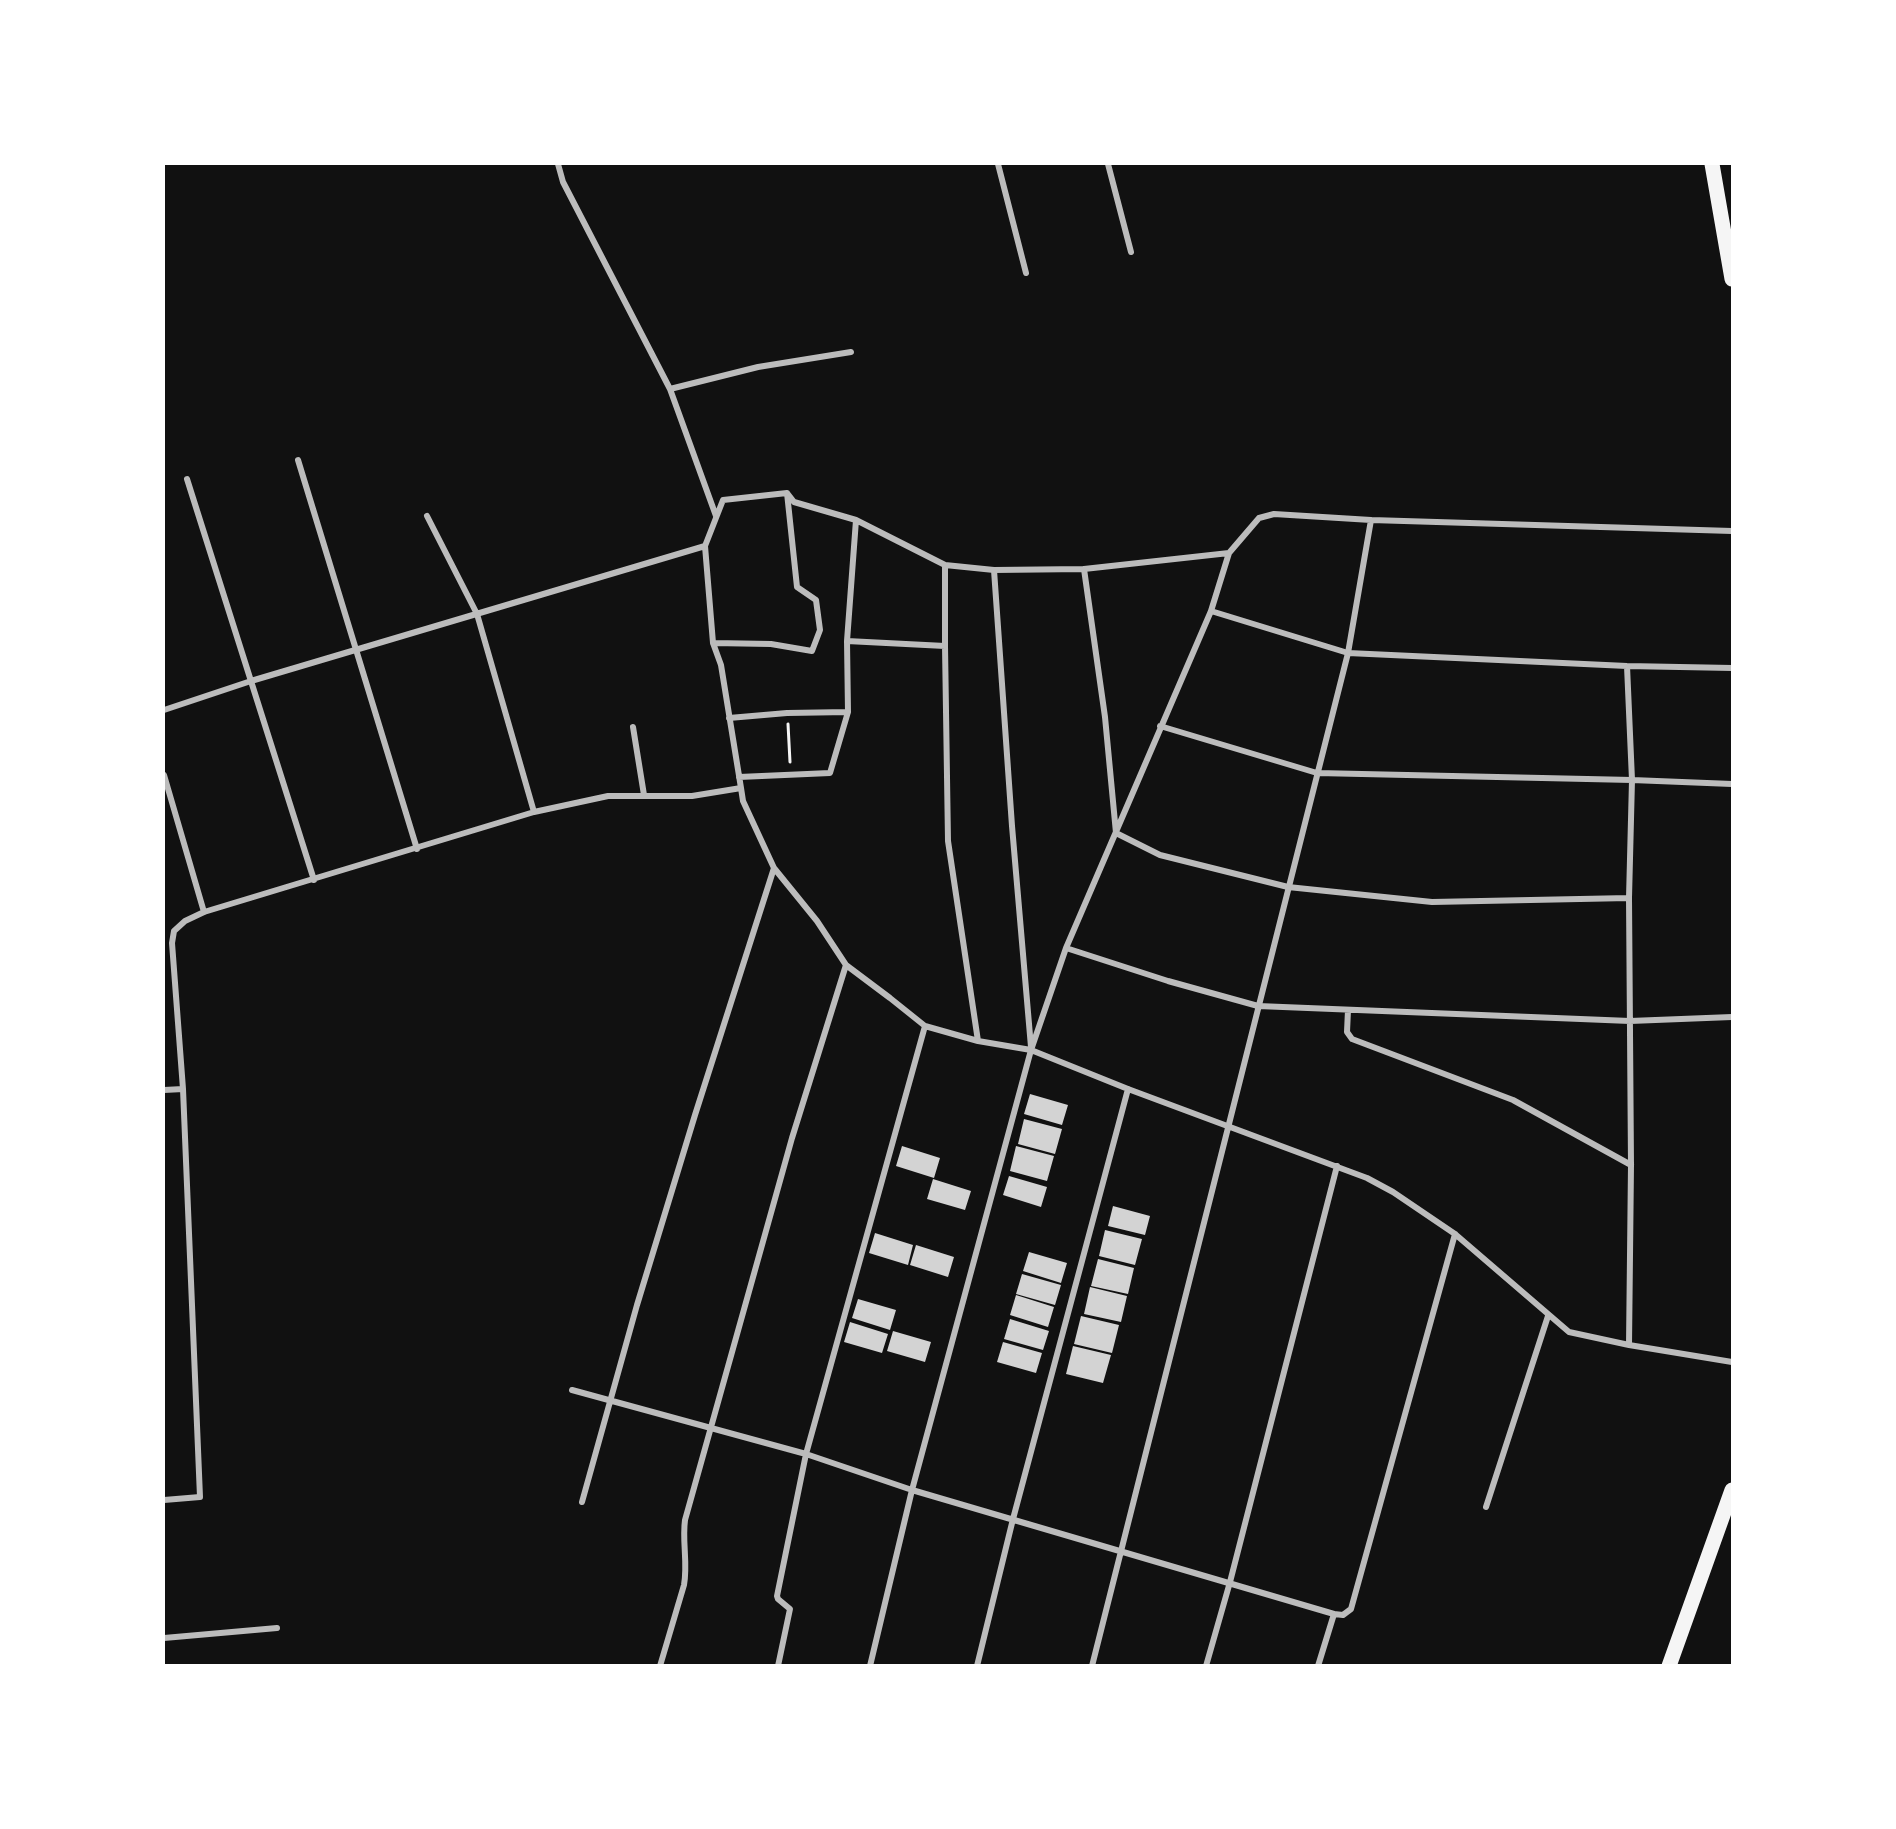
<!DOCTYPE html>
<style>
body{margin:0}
#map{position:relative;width:1896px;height:1829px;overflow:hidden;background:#111;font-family:"IBM Plex Sans",sans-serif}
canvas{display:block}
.frame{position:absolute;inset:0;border:165px solid #fff;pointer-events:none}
</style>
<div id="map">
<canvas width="1896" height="1829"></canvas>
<div class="frame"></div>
</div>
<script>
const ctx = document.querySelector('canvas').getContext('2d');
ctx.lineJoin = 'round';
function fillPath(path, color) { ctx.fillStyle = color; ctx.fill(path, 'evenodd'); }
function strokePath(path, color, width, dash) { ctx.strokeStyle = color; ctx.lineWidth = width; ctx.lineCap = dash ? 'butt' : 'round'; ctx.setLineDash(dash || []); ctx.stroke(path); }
fillPath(new Path2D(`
 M1030,1094l38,11 -6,20 -38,-11z
 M1024,1119l38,10 -7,25 -37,-10z
 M902,1146l38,12 -6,20 -38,-12z
 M1016,1146l38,10 -7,25 -37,-10z
 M1009,1176l38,11 -6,20 -38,-12z
 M933,1179l38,12 -6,19 -38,-11z
 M1113,1206l37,10 -5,19 -37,-9z
 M1105,1230l37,9 -7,26 -36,-9z
 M875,1233l38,12 -5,20 -39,-12z
 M916,1245l38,12 -6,20 -38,-12z
 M1029,1252l38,11 -6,20 -38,-12z
 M1098,1259l36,9 -6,26 -37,-8z
 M1022,1274l39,11 -6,20 -39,-11z
 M1090,1287l37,9 -6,26 -37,-8z
 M1016,1295l38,12 -6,20 -38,-12z
 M858,1299l38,11 -6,20 -38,-12z
 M1081,1316l38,9 -7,28 -38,-9z
 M1010,1319l39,12 -6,19 -39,-11z
 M850,1322l38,12 -6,19 -38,-11z
 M893,1331l38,11 -6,20 -38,-11z
 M1003,1342l39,11 -6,20 -39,-11z
 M1073,1346l38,9 -8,28 -37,-9z`), '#d3d3d3');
strokePath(new Path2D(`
 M788,724l2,38`), '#f5f5f5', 3);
strokePath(new Path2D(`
 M558,164l5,18 107,207 46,127
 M998,164l28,109
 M1108,164l23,88
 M670,389l88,-22 93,-15
 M298,460l119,389
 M187,479l127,401
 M427,516l50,98 57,198
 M945,565v81l3,195 30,200
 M1084,569l21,148 11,116 44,22 128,32 144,15 197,-4
 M994,570l18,256 19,221
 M1211,611l137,42 279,13 105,2
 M847,641l9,-121
 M713,643l58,1 41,7 8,-21 -4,-30 -19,-13 -10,-94
 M1627,666l5,114 -3,118 2,267 -2,180
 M164,710l87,-29 454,-135
 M729,718l58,-5 61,-1
 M1160,726l157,47 315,7 100,4
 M633,727l11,68
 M164,775l40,137
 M739,777l91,-4 18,-61 -1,-71 98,5
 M741,788l-20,-123 -8,-22 -8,-97 18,-46 64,-7 7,9 62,18 89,45 49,5 90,-1 145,-16
 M1066,948l102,33 90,25 372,15 102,-4
 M1348,1010l-1,22 5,7 161,61 118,65
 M164,1090l19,-1
 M572,1390l234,64 106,36 422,124
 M164,1500l36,-3 -17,-408 -11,-146 2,-12 11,-10 19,-9 330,-100 74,-16h84l49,-8 2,13 31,67 43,53 29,44 44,33 35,28 53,15 53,9 97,39 239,89 26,14 62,42 114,98 60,13 103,17
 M582,1502l55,-197 58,-190 79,-247
 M1486,1507l62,-191
 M164,1638l113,-10
 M660,1666l24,-81c4,-22 -2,-43 1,-65l107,-382 54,-173
 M778,1666l12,-57 -12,-10 -1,-3 29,-142 119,-428
 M870,1666l42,-176 119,-440 35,-102 145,-337 18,-58 30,-35 15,-4 97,6 361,11
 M977,1666l36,-147 115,-430
 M1092,1666l256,-1013 23,-133
 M1206,1666l24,-84 107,-416
 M1318,1666l16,-52 9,1 8,-6 104,-375`), '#bcbcbc', 6);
strokePath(new Path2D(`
 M1712,164l20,115
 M1669,1666l63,-176`), '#f5f5f5', 15);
</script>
